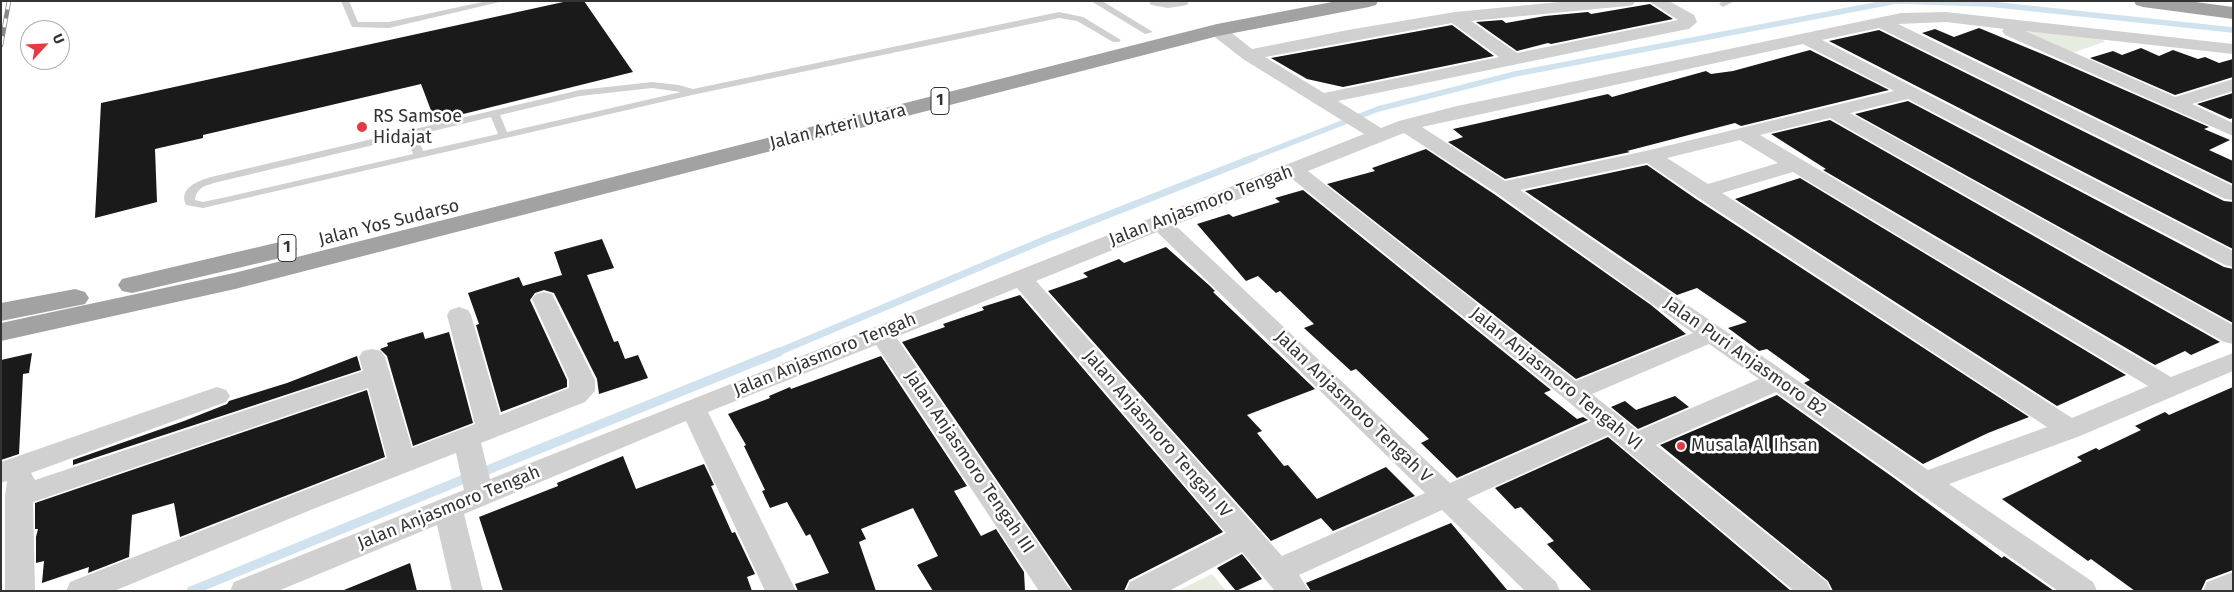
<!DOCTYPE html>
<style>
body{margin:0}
#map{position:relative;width:2234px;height:592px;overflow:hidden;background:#fff;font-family:"Fira Sans",sans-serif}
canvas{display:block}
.frame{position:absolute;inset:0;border:2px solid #333;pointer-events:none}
.north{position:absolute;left:20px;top:20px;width:50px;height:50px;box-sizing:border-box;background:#fff;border:1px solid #adadad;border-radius:50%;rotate:65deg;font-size:14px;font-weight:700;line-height:20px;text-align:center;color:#333}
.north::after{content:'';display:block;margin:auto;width:18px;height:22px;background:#e63946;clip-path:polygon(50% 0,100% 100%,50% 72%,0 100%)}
</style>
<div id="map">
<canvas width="2234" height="592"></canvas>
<div class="frame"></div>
<div class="north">U</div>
</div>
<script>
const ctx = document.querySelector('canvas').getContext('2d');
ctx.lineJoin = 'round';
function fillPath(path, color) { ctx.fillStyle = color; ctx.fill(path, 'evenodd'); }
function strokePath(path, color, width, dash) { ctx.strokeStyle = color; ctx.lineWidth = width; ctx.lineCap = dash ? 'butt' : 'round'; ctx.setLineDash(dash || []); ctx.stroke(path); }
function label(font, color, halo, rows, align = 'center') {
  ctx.font = font + ' "Fira Sans",sans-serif'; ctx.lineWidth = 5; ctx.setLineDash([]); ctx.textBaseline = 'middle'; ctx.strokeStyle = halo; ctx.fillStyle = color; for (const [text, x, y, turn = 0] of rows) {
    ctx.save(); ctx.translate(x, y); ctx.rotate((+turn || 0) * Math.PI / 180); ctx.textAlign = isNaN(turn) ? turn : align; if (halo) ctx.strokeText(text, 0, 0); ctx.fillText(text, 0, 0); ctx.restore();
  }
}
fillPath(new Path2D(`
 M2026,31l77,8 1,3 -29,10 -9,-1 -38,-16z
 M1212,574l14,17h-49z`), '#e6ecdf');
strokePath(new Path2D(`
 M1252,158l126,-49 137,-35 381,-73 93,3 244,26`), '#cfe2ee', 5.5);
strokePath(new Path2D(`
 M776,353l268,-113 211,-83`), '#cfe2ee', 7);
strokePath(new Path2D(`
 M480,473l299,-121
 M191,591l278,-114`), '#cfe2ee', 9);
fillPath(new Path2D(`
 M568,1h16l49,71 -198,49 -14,-37 -218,51v3l-48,11 2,53 -62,16 6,-115z
 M1650,4l23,15 -122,25 -3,-1 -31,8 -41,-29 26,-2 4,3 39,-7 43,-4 3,2z
 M1452,25l42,31 -151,31 -36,-8 -36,-21z
 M1979,28l68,28 162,71 -5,2 26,11 -21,10 24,11v23l-311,-151 13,-4 19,8z
 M1879,30l345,171 9,1v47l-404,-208z
 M2141,48l18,8 14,-6 25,9 7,-2 14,6 14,-4v18l-58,18 -85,-37 23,-7 9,4z
 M1810,50l79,40 -148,36 -6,-3 -108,28 3,1 -125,27 -57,-37 15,-5 -10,-8 155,-35 4,3 94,-26 5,3 22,-3z
 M2233,93v25l-3,1 -33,-15z
 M1908,101l316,166 9,2v54l-378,-209z
 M1830,120l390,222 -29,13 -6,-4 -30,14 -332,-195 3,-1 -55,-35z
 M1426,149l68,45 157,111 35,29 -110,45 -249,-195 48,-13 -3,-3z
 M1647,165l49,34 333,218 -41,16 -65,31 -119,-81 6,-3 -43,-31 -8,2 -31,-23 19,-6 -50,-34 -20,7 -152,-104z
 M1800,178l326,197 -69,31 -322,-207z
 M1303,190l248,200 -7,3 33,26 6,-2 5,3 -131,58 -36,-35 8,-4 -73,-70 -5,2 -47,-43 10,-4 -34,-33 -4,2 -18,-17 -12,5 -49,-57 32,-10 4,3 47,-15 -5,-4z
 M602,239l12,29 -27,7 27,67 4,-1 7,18 13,-4 10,23 -49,16 -2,-15 -43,-86 -10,-3 -9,3 -5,7 37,80v7l-66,25 -25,-87 3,-1 -11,-31 51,-16 4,9 39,-11 -8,-23z
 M1166,247l44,39 5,5 -2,1 102,97 -68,26 15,16 -5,2 27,33 4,-1 29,34 69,-32 29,29 -82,35 -12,-13 -50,23 -223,-250 40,-14 -5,-4 36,-14 5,4z
 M1020,295l203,237 -94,48 -5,11h-51l-171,-249 43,-15 -2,-3 41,-14 -2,-3z
 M423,332l2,7 24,-7 24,91 -60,23 -26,-90 -7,-7 8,-3 -1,-3z
 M32,353l-3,20 -6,1 -4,80 -18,6v-100z
 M357,356l4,14 -288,95v-5l111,-39 43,-17 2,-3 58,-18z
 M881,356l86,130 -13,5 27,45 15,-7 28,43 1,19h-92l-16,-26 21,-9 -25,-48 -52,21 5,10 -7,3 17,49h-78l-3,-7 34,-11 -19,-39 -4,2 -19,-34 -17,6 -8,-17 3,-1 -21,-44 2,-1 -18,-31 42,-16 -1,-2 21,-9 1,2z
 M2233,387v183l-27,10 -5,11h-66l-44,-32 -3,2 -86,-62 80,-38 -5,-4 19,-9 3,2 42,-20 -6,-4 30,-14 4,3z
 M367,390l18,67 -205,80 -6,-34 -42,12 -3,42 -41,16 1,-6 -47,16 2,-22 -8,2v-26l2,-8h-3v-26z
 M1777,395l117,83 108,80 2,-2 50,35h-221l-5,-10 -168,-136z
 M1675,396l14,11 -51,22 -27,-22 14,-6 11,9z
 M1608,437l183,154h-199l-45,-47 7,-3 -33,-34 -6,2 -20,-21z
 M623,456l13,33 68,-25 10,21 -3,1 21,47 3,-1 20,42 -8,3 5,14h-249l-24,-74 79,-31 -1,-3z
 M1451,523l57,68h-197l-5,-8z
 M1242,554l20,25 -26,12 -19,-23z
 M410,563l7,28h-73v-1z`), '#1a1a1a');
fillPath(new Path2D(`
 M341,1h8l9,21h31l98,-21h17l-115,27 -37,-1z
 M1091,1h11l51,31 -8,2z
 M1722,1h13l-12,6 -4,-3z
 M1059,12l24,5 38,23 -2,2h-6l-36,-21 -18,-3 -367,77 -489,113 -17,-3c-8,-17 12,-24 25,-28l369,-87 72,-8 27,3 14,4zM652,88l29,4 -174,40 -7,-17 80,-19zM491,117l7,17 -75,17 -6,-16zM407,137l6,17 -182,42 -28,6 -8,-2c1,-13 12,-15 23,-18z`), '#d0d0d0');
fillPath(new Path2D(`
 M1149,1h40l-2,4 -19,3 -17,-3z
 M1570,1h65l-2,4 -6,1 -156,15 46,32 161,-33 -29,-19h20l25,14 3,7 -8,7 -6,1 -345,71 43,27 18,-7 58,-15 444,-93 45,-1 287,32v10l-208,-23 150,66 58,-18v12l-41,13 41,19v13l-228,-101 -3,-4 2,-2 -58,-7 -48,2 335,162v14l-8,-1 -346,-171 -57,12 411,211v16l-8,-2 -317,-166 -58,14 383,212v19l-9,-2 -394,-224 -70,17 411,242 62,-24v18l-153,65 -131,48 144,98 4,9h-39l-282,-199 -120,53 171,137 4,9h-37l-186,-156 -141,64 89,83 4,9h-35l-83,-81 -143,65 10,16h-34l-33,-39 -73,39h-43l4,-9 96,-49 -209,-245 -121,49 175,254h-32l-163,-246 -168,67 88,179h-31l-79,-170 -222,93 19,77h-31l-15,-66 -159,66h-48l4,-9 230,-92 -8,-37 -138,54 -204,84h-48l4,-9 317,-124 -19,-70 -335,114 2,89h-30v-95l2,-15 -6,2v-21l207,-72 9,-3 9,3 4,6 -4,6 -195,71 4,7 328,-109 -4,-14 4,-6 9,-2 9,2 4,6 27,91 63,-24 -28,-109 3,-5 9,-3 9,3 3,5 29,100 69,-27v-8l-37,-81 4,-5 8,-2 8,2 43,86v11l-10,11 -104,41 9,36 874,-345 -121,-75 -32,-25 -3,-4 3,-4h12l29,23 96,-19 107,-18zM1452,23l47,34 -175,36 -59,-36zM1803,44l91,47 -244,59 -145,31 -83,-54zM1404,133l91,59 198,141 -117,48 -268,-210zM1740,140l38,23 -70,21 -41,-26zM1647,163l50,34 350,230 -119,43 -408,-280zM1793,172l355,214 -76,32 -350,-225zM1291,178l273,220 27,23 -141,62 -275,-258zM1157,232l268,261 -143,63 -246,-275zM1709,344l50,35 -121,52 -46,-37z
 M2233,572v19h-30l4,-9z`), '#d0d0d0');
fillPath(new Path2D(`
 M1337,1h41l-2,4 -7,2 -151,29 -983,253 -234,52v-18l233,-50 983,-249z
 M2134,1h54l45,6v12l-90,-12 -7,-2z
 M284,241l9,2 4,6 -4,6 -161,38 -10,-2 -4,-6 4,-6z
 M75,289l10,3 4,6 -4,6 -84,17v-18z`), '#a2a2a2');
const rail = new Path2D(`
 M1,45l8,-44`);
strokePath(rail, '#888', 4.5);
strokePath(rail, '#fff', 3, [9]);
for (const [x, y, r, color] of [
 [362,127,6,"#e63946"],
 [1681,446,5,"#e63946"]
]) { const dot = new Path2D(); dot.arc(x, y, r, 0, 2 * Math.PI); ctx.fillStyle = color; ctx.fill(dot); strokePath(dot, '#fff', 2); }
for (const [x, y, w] of [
 [940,101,18],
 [287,248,18]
]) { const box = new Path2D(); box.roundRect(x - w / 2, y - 13.5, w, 27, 4); ctx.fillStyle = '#fff'; ctx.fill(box); strokePath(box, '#333', 1); }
label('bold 16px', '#333', null, [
 ["1",940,101],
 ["1",287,248]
]);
label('18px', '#333', '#fff', [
 ["RS Samsoe",373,117],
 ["Hidajat",373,138],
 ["Musala Al Ihsan",1691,446]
], 'left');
label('18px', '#333', '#fff', [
 ["Jalan Arteri Utara",838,127,-14],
 ["Jalan Anjasmoro Tengah",1201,206,-21],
 ["Jalan Yos Sudarso",389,223,-14],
 ["Jalan Anjasmoro Tengah",825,355,-22],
 ["Jalan Puri Anjasmoro B2",1745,357,35],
 ["Jalan Anjasmoro Tengah VI",1556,379,39],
 ["Jalan Anjasmoro Tengah V",1353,407,44],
 ["Jalan Anjasmoro Tengah IV",1157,434,49],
 ["Jalan Anjasmoro Tengah III",969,462,56],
 ["Jalan Anjasmoro Tengah",449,508,-22]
]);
</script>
